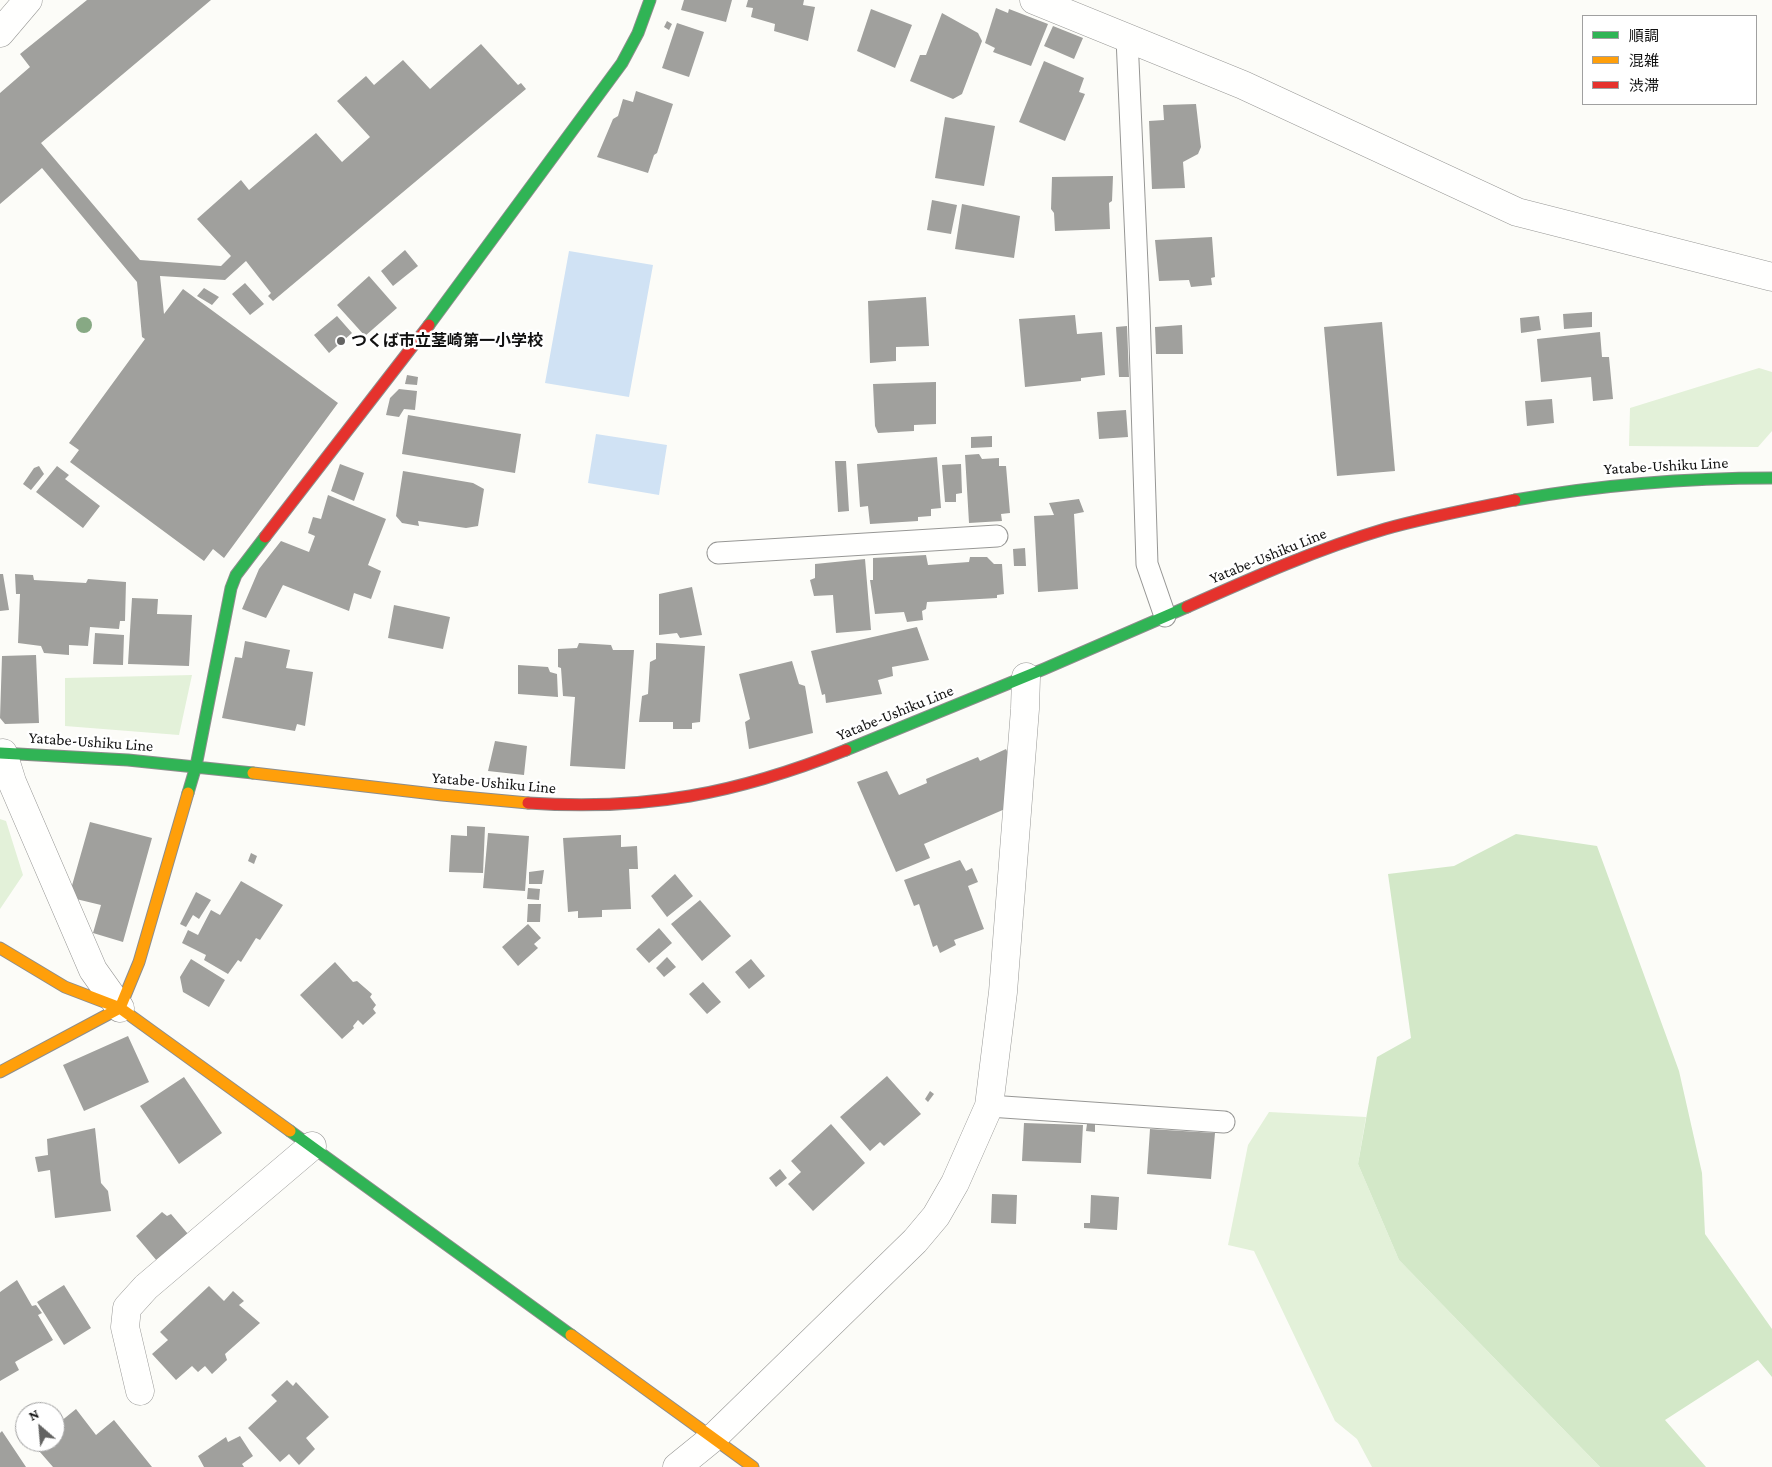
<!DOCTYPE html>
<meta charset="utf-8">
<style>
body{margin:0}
#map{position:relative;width:1772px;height:1467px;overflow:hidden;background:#fcfcf8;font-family:"Crimson Pro","Noto Sans JP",serif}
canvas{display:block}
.legend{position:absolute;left:1582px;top:15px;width:175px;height:90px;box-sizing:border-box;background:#fff;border:1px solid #a0a0a0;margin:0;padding:6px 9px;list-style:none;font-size:15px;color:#111}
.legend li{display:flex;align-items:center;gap:10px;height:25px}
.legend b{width:25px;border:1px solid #a0a0a0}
.north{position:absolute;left:15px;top:1402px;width:50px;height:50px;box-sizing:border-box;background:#fff;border:1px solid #a0a0a0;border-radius:50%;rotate:333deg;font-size:14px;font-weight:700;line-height:20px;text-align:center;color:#111}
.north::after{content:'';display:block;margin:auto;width:18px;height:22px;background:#636362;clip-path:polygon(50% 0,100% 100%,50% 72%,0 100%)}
</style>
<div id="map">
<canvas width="1772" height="1467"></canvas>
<ul class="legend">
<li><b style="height:6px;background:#30b455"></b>順調</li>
<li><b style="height:6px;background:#ff9f0a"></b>混雑</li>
<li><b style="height:6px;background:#e5322d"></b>渋滞</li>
</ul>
<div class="north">N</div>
</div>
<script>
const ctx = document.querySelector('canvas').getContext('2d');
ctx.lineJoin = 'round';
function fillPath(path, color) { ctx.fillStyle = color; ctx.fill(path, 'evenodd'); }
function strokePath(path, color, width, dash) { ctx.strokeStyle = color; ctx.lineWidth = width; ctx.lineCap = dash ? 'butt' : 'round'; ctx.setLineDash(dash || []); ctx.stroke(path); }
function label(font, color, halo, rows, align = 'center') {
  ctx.font = font + ' "Crimson Pro","Noto Sans JP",serif'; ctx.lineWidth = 5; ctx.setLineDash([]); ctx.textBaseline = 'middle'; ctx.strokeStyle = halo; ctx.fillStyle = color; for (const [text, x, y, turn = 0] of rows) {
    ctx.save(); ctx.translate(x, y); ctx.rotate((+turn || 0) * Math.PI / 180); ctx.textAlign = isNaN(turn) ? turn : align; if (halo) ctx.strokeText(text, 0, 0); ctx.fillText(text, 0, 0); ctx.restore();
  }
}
fillPath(new Path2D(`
 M1759,368l13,4v59l-14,16 -129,-1 1,-38z
 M192,675l-13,60 -114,-9v-48z
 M0,819l6,2 17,54 -23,34z
 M1269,1112l97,5 -8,47 41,96 201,207h-228l-15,-28 -22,-18 -81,-170 -26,-6 20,-100z`), '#e3f1d9');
fillPath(new Path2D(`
 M1516,834l81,12 82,225 23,102 3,61 67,95v48l-14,-17 -93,60 41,47h-106l-201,-207 -41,-96 19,-107 34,-19 -23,-164 66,-8z`), '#d3e8c8');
fillPath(new Path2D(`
 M569,251l84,14 -24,132 -84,-14z
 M596,434l71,11 -8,50 -71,-12z`), '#d0e2f4');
fillPath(new Path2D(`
 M87,0h124l-170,143 99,117 81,6 10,-10 -34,-37 44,-39 8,10 67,-57 26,29 28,-25 -33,-36 29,-25 8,9 29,-25 27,29 51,-45 37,41 3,-2 5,6 -253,212 -5,-5 3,-3 -25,-32 -21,19 -65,-4 4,38 19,-25 155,114 -114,155 -11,-9 -9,12 -134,-99 9,-12 -10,-7 76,-104 -3,-2 -5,-55 -95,-114 -42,36v-111l30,-26 -10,-13z
 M684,0h48l-6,22 -45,-12z
 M748,0h56l-1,5 12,2 -7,34 -34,-10 1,-7 -24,-7 2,-9 -7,-1z
 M996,8l12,5 1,-4 39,15 -17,42 -38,-14 2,-4 -10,-5z
 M871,9l41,16 -17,43 -38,-17z
 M942,13l36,20 4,8 -20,53 -9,5 -43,-18 10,-26h6z
 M667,21l5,3 -3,6 -5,-3z
 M677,23l27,9 -15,45 -27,-9z
 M1053,26l30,12 -9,21 -30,-13z
 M1044,61l40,17 -5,14 6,2 -20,47 -46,-19z
 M636,91l37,13 -16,49 -3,2 -6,18 -51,-16 16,-38 5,-3 5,-17 10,3z
 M1196,104l5,43 -3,7 -15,8 2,26 -33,1 -3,-68 15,-1 -1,-15z
 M945,117l50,9 -11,60 -49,-8z
 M1113,176l-1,25 -3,2 1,26 -55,2 -1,-18 -3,-4 1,-32z
 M932,200l25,5 -6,29 -24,-4z
 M962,204l58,12 -6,42 -59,-9z
 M1212,237l3,40 -4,1 1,7 -21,2 -2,-7 -30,1 -4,-41z
 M405,250l13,16 -25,20 -12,-15z
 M369,276l28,32 -32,28 -28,-31z
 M245,283l19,21 -14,11 -18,-21z
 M204,288l15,9 -7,8 -15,-9z
 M926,297l3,49 -33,1v14l-26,2 -2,-62z
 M1592,312v15l-28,2 -1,-15z
 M1075,315l2,19 25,-2 3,43 -24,3v3l-56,6 -6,-68z
 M337,316l15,17 -23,20 -15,-18z
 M1539,316l2,14 -20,3 -1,-15z
 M1382,322l13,149 -58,5 -13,-149z
 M1182,325l1,29h-27l-1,-27z
 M1127,326l2,51h-10l-3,-50z
 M1600,332l2,25h7l4,42 -20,2 -2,-24 -50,5 -4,-43z
 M407,375l11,2 -1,8 -12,-1z
 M936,382v42l-22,1v6l-36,2 -3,-7 -2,-42z
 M399,389l18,2 -2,19 -11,-1 -5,8 -13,-2 4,-17z
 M1552,399l2,24 -27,3 -2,-25z
 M1126,410l2,27 -29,2 -2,-27z
 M408,415l113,19 -6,39 -113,-19z
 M992,436v11l-21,1v-11z
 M979,454l3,5 17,-1v8h7l4,47 -9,1 1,7 -33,2 -4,-68z
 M937,457l4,51 -10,1v7l-13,1v4l-48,3 -2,-18 -8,1 -3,-43z
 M835,461h11l3,50 -11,1z
 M340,464l24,9 -10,28 -23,-10z
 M961,464l1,29 -6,1v8h-11l-3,-37z
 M39,466l5,8 -13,16 -8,-6 11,-16z
 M57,466l12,9 -4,4 35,27 -17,22 -47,-36z
 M403,471l70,12 11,6 -6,37 -12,2 -48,-7 1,5 -17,-3 -6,-7z
 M328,495l58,24 -18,46 13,6 -10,28 -17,-6 -5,18 -66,-26 -17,33 -24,-9 17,-40 22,-28 28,11 6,-16 -7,-3 5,-16 8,2z
 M1079,499l5,13 -10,2 4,75 -40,3 -4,-76 20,-1 -5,-12z
 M1025,548l1,18h-12l-1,-17z
 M926,555l2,10 41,-3 1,-5h17l7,7h8l2,30 -7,1v3l-70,4 -1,7 -4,2 1,9 -16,2 -3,-10 -29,2 -5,-34h3v-22z
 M865,559l6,71 -35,3 -3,-38 -19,1 -4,-16 5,-2v-14z
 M0,574h3l6,36 -9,1z
 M15,574l18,1 1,5 52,3 2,-4 38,3 -1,39h-5l-1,8 -29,-2 -2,19 -19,-1v10l-25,-2 -3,-7 -23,-3 2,-49h-4z
 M692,587l10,48 -22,3 -3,-5 -18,2v-41z
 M132,598l26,1 -1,15 35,1 -3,51 -61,-2z
 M394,605l56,12 -7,32 -55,-11z
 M917,627l12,33 -37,7 1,9 -15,4 4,14 -56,9 -1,-9 -3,1 -11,-44z
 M95,633l29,2 -1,30 -30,-1z
 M245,641l45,9 -4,18 27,4 -8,54 -8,-2 -2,7 -73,-13 13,-61 7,1z
 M579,643l32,2 2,5h21l-9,119 -55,-3 5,-69 -12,-1 -2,-28 -3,-1v-18l19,-1z
 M656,643l49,3 -5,76 -8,1v6h-19v-7h-34l3,-26 6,-2 2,-32 6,-3z
 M36,655l3,68 -34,1 -5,-6 2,-62z
 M792,661l7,23 6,2 8,47 -64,16 -4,-27 5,-3 -11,-45z
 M518,665l30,2 2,5 7,2 1,23 -40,-3z
 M495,741l32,5 -3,29 -36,-4z
 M1006,749l3,6 -4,54 -81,35 6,14 -34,14 -39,-90 30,-11 12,24 28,-12 -1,-4 52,-22 2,4z
 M90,822l62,16 -29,104 -30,-9 8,-28 -25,-6 -5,-10z
 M467,826l18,1 -2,46 -34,-1 2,-37 16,1z
 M488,833l41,3 -4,55 -42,-3z
 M621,835v12l16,-1 1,23h-9l2,40 -29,1v7l-24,1v-7l-10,1 -5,-74z
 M251,853l6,3 -3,8 -6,-3z
 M960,860l6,11 6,-3 6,14 -10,4 16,43 -30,11 2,5 -16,8 -3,-8 -4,2 -14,-43 -5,2 -10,-26z
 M544,870l-2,14h-13v-12z
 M675,874l18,22 -26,21 -16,-21z
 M241,881l42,24 -23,35 -4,-2 -15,24 -3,-2 -10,14 -24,-14 2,-5 -24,-12 6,-13 10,5 13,-25 9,5z
 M528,888l12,1 -1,11 -12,-1z
 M196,892l15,8 -12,19 -6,-4 -7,12 -6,-3z
 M700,900l31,36 -29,25 -31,-37z
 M528,904h13l-1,18h-13z
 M528,924l13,14 -7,6 4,4 -20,18 -16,-19z
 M659,928l13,15 -23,20 -13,-14z
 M667,957l9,10 -12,10 -8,-9z
 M191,959l34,21 -16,27 -26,-15 -3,-15z
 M751,959l14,17 -16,13 -14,-17z
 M335,962l18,20 4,-1 15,13 -2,3 6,8 -3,4 3,4 -13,12 -5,-5 -5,6 1,2 -12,11 -42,-44z
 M703,982l18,20 -14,12 -18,-20z
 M128,1036l21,46 -65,29 -21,-46z
 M887,1076l34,38 -37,32 -4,-4 -10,9 -30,-34z
 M184,1077l38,56 -43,31 -39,-58z
 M930,1091l4,3 -6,8 -3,-3z
 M1024,1123l59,2 -2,38 -59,-2z
 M831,1124l34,39 -52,48 -25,-27 13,-12 -10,-11z
 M1087,1124h8v8l-9,-1z
 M95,1128l6,55 7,8 3,20 -56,7 -5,-48 -12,2 -3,-15 13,-2 -1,-16z
 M1150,1129l65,4 -4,46 -64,-5z
 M780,1169l7,9 -11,9 -7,-9z
 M992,1194l25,1 -1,29 -25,-1z
 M1091,1195l28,2 -2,33 -33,-2v-5h6z
 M162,1212l5,4 4,-2 17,20 -31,27 -21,-25z
 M17,1280l15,26 4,-1 6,8 -4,2 15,25 -38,22 4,8 -19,11v-89z
 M64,1285l27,43 -27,17 -27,-43z
 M209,1286l15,15 9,-10 11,10 -5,4 21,18 -35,31 2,6 -15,14 -7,-8 -7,6 -6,-6 -16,14 -24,-26 16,-14 -8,-8z
 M287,1380l6,6 3,-4 33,35 -23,21 9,11 -16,16 -10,-11 -9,8 -32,-34 29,-27 -6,-6z
 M76,1409l20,26 18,-15 38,47h-99l-20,-23 22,-2v-16z
 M2,1431l24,36h-26v-34z
 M240,1436l13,20 -11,8 2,3h-40l-6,-11 28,-19 2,5z`), '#a0a09d');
const lane = new Path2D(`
 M1127,38l12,272 8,254 18,52
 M718,553l279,-17
 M989,1106l235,16`);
const street = new Path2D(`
 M1034,0l209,85 274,127 255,65
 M0,33l28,-33
 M3,753l9,29 81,188 27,38
 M140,1391l-15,-64 2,-19 19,-21 166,-141
 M677,1467l37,-30 201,-196 21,-25 19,-33 34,-77 14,-114 22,-283 1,-32`);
const fast = new Path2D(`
 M429,325l193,-262 16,-30 12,-33
 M1515,500c85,-15 170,-22 257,-22
 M846,750l198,-81 143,-62
 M0,753l128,7 125,13
 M188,793l8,-27 35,-178 5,-13 29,-38
 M290,1131l281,204`);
const slow = new Path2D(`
 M253,773l189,22 86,8
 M0,948l65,39 55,21 170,123
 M0,1072l120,-64 19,-46 49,-169
 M571,1335l182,132`);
const jam = new Path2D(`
 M265,537l164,-212
 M1187,607c65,-29 130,-58 198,-78 43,-12 86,-20 130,-29
 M528,803c118,8 208,-9 318,-53`);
strokePath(lane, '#979795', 23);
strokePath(street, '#979795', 29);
strokePath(fast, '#8d8d8c', 13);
strokePath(slow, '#8d8d8c', 13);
strokePath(jam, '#8d8d8c', 13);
strokePath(lane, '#fffffe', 21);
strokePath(street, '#fffffe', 28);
strokePath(fast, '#30b455', 11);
strokePath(slow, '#ff9f0a', 11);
strokePath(jam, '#e5322d', 11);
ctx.fillStyle = '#87a984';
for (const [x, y] of [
 [84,325]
]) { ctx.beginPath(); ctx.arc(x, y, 8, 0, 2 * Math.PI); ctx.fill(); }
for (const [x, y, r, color] of [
 [341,341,5,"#636362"]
]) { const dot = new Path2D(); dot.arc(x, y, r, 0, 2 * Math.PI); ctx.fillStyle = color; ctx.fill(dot); strokePath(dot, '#fff', 2); }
label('bold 16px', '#111', '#fff', [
 ["つくば市立茎崎第一小学校",351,341]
], 'left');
label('16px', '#111', '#fff', [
 ["Yatabe-Ushiku Line",1666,466,-3],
 ["Yatabe-Ushiku Line",1268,556,-22],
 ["Yatabe-Ushiku Line",895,713,-22],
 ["Yatabe-Ushiku Line",91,742,4],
 ["Yatabe-Ushiku Line",494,783,5]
]);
</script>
